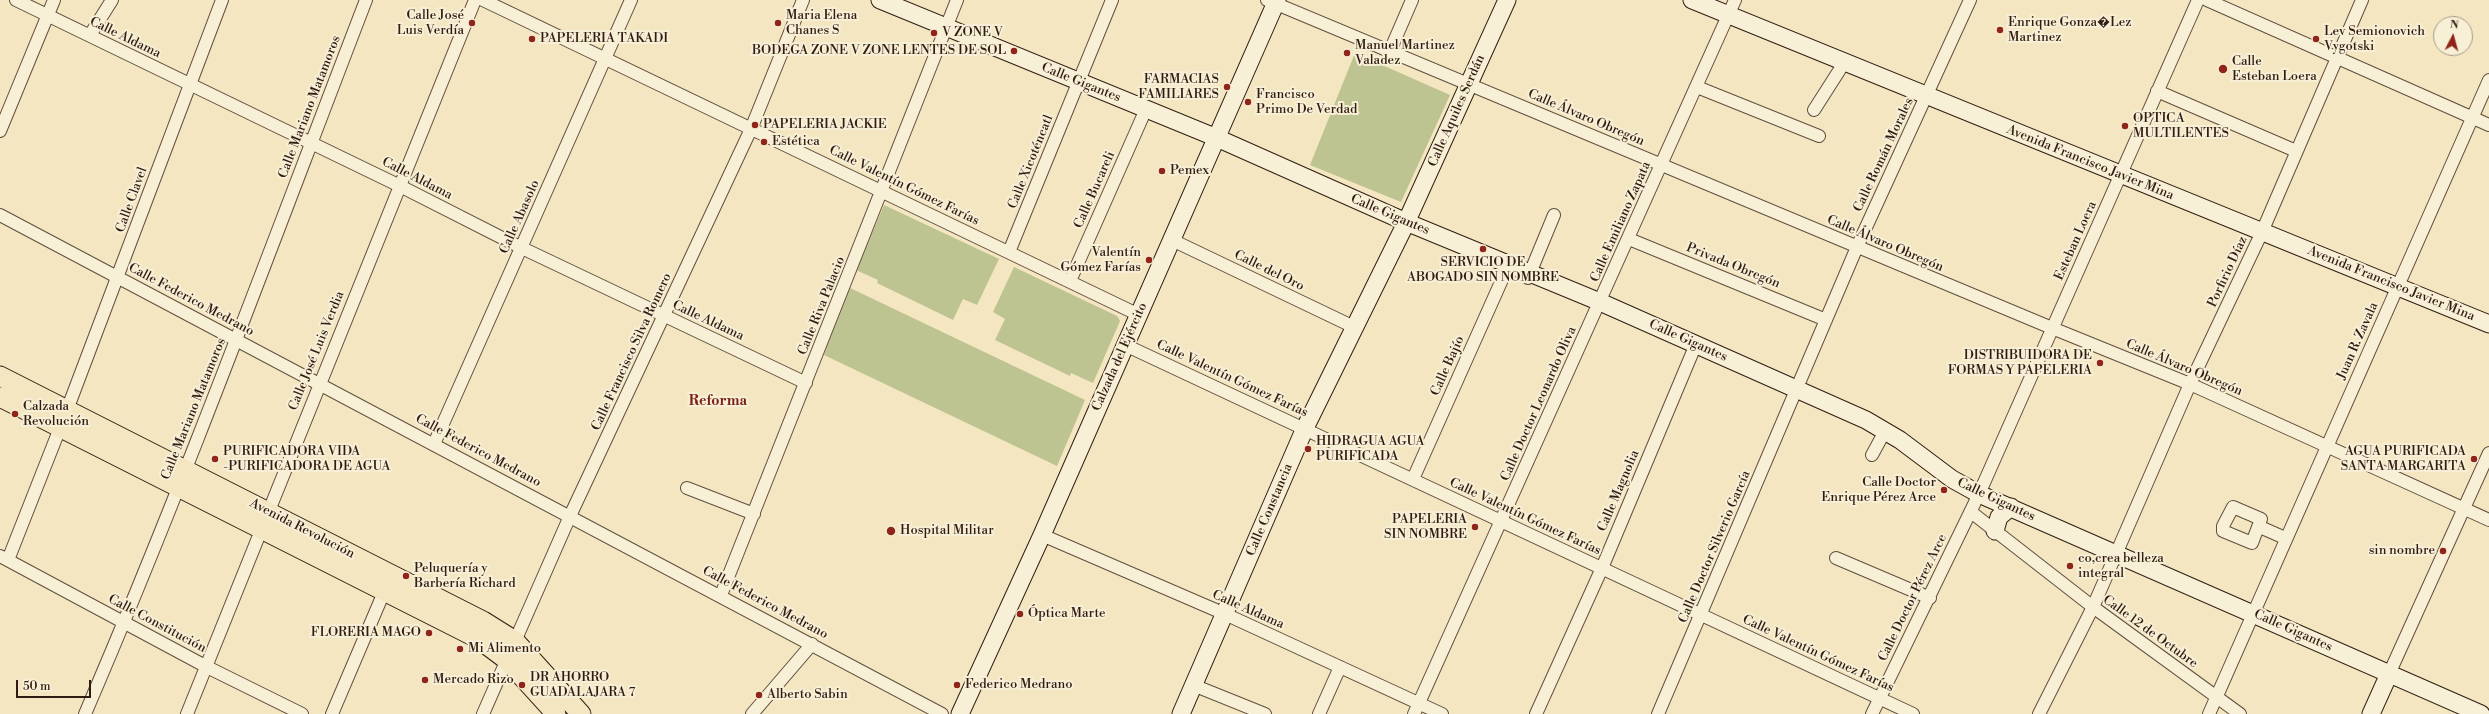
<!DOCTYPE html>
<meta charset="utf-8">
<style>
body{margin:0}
#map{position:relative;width:2489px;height:714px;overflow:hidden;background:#f3e6c0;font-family:"Libre Bodoni",serif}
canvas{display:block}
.north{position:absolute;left:2433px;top:16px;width:40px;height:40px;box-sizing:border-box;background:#f7efd6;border:1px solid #a89b88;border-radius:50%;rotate:6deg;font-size:11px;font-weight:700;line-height:16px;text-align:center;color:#311c12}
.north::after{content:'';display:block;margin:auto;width:14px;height:18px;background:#8f2418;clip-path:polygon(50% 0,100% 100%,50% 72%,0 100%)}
.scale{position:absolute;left:16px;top:680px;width:75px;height:18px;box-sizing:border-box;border:2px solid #311c12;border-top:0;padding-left:5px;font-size:12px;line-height:14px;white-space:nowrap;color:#311c12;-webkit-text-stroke:3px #f7efd6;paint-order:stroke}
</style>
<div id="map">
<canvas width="2489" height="714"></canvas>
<div class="north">N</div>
<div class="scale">50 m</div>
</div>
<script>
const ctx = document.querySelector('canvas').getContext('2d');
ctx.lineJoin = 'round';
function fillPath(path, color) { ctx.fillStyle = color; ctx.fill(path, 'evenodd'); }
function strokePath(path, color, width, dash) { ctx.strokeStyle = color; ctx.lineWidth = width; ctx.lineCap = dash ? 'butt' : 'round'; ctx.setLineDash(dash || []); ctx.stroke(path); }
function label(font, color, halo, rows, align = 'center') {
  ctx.font = font + ' "Libre Bodoni",serif'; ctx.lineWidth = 4; ctx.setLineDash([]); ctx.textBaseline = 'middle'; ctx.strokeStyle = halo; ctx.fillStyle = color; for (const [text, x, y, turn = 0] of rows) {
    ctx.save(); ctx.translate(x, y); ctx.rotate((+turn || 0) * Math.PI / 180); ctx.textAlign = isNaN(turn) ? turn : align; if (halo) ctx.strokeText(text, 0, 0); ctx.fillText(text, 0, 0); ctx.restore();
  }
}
fillPath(new Path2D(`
 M1355,53l95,42 -49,107 -91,-37z
 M884,205l115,54 -22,46 -14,-6 -10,21 -76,-37 1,-3 -22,-10z
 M1014,267l103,49 3,5 -27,62 -22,-10 -1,3 -75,-36 10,-21 -12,-7z
 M848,287l237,113 -28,66 -233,-111z`), '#bdc491');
const street = new Path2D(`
 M16,0l382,185 124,63 284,135
 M483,0l656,315
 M1267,0l785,328 138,56 299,136
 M2207,0l282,125
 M90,35l22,-35
 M1390,51l22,-51
 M1697,87l122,49
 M2157,91l139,60
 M1814,110l30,-47
 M0,131l54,-131
 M0,215l942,499
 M1629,239l197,81
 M1172,240l182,87
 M1009,252l103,-252
 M1528,278l26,-63
 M1070,281l76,-172
 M1125,345l788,369
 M67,410l155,-410
 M434,444l197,-444
 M1872,455l13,-24
 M1413,479l96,-215
 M687,488l67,26
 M2233,507l28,12 -9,24 -29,-12v-5z
 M1971,512l122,95 147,107
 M2260,527l25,11
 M1042,535l183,79 217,100
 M0,556l207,111 95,47
 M1836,558l94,40
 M8,560l52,-132
 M721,595l236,-595
 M2389,674l100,-221
 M1193,685l72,29
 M85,714c101,-235 189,-475 281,-714
 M187,714l288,-714
 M332,714l52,-122
 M483,714l87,-198 181,-387 52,-129
 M752,714l60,-70
 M1319,714l21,-47
 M1414,714l321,-714
 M1536,714l66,-146 94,-224
 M1658,714l199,-467 113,-247
 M1872,714l107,-220 219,-494
 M2039,714l54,-107 97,-223 72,-152 100,-232
 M2209,714l280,-634`);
const secondary = new Path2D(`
 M880,0l337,138 189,84 194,80 266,118 34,20 52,39 27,15 502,220
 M1692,0l797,324
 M1995,531l4,-14 12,-10
 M960,714l82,-179 235,-535
 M1181,714l124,-286 99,-201 103,-227
 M2371,714l18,-40`);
const primary = new Path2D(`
 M0,376l483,245 32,20 66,73
 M0,397l479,242 28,21 49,54`);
strokePath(street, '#624e3e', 14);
strokePath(secondary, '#311c12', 19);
strokePath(primary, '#311c12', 21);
strokePath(street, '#f7efd6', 12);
strokePath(secondary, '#f7efd6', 17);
strokePath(primary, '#f3e6c0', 19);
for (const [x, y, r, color] of [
 [472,23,4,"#8f2418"],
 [778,23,4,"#8f2418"],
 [2000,30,4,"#8f2418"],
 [934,33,4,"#8f2418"],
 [532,39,4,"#8f2418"],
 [2316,39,4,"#8f2418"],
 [1014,51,4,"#8f2418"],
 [1347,53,4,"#8f2418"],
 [2223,69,5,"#8f2418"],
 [1227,87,4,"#8f2418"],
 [1248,102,4,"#8f2418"],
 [755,125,4,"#8f2418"],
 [2125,126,4,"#8f2418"],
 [764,142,4,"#8f2418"],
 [1162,171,4,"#8f2418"],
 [1483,249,4,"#8f2418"],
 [1149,260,4,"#8f2418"],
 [2100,363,4,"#8f2418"],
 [15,414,4,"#8f2418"],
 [1308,449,4,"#8f2418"],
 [215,459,4,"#8f2418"],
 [2474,459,4,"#8f2418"],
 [1944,490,4,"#8f2418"],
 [1475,527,4,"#8f2418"],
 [891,531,5,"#8f2418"],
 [2443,551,4,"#8f2418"],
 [2070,566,4,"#8f2418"],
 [406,576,4,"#8f2418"],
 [1020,614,4,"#8f2418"],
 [429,633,4,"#8f2418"],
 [460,649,4,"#8f2418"],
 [425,680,4,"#8f2418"],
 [522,685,4,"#8f2418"],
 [957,685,4,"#8f2418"],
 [759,695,4,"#8f2418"]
]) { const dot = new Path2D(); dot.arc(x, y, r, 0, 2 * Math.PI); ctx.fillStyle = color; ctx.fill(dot); strokePath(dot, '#f7efd6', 1.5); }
label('13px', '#311c12', '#f7efd6', [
 ["Calle José",464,16,"right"],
 ["Luis Verdía",464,31,"right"],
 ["Maria Elena",786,16],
 ["Chanes S",786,31],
 ["Enrique Gonza�Lez",2008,23],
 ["Martinez",2008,38],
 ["Lev Semionovich",2324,32],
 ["Vygotski",2324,47],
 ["V ZONE V",942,33],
 ["PAPELERIA TAKADI",540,39],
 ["Manuel Martinez",1355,46],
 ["Valadez",1355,61],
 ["BODEGA ZONE V ZONE LENTES DE SOL",1006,51,"right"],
 ["Calle",2232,62],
 ["Esteban Loera",2232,77],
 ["FARMACIAS",1219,80,"right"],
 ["FAMILIARES",1219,95,"right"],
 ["Francisco",1256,95],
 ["Primo De Verdad",1256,110],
 ["OPTICA",2133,119],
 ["MULTILENTES",2133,134],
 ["PAPELERIA JACKIE",763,125],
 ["Estética",772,142],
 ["Pemex",1170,171],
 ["Valentín",1141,253,"right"],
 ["Gómez Farías",1141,268,"right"],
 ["SERVICIO DE",1483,263,"center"],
 ["ABOGADO SIN NOMBRE",1483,278,"center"],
 ["DISTRIBUIDORA DE",2092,356,"right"],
 ["FORMAS Y PAPELERIA",2092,371,"right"],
 ["Calzada",23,407],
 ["Revolución",23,422],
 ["HIDRAGUA AGUA",1316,442],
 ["PURIFICADA",1316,457],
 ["PURIFICADORA VIDA",223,452],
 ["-PURIFICADORA DE AGUA",223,467],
 ["AGUA PURIFICADA",2466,452,"right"],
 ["SANTA MARGARITA",2466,467,"right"],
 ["Calle Doctor",1936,483,"right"],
 ["Enrique Pérez Arce",1936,498,"right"],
 ["PAPELERIA",1467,520,"right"],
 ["SIN NOMBRE",1467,535,"right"],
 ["Hospital Militar",900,531],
 ["sin nombre",2435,551,"right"],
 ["co,crea belleza",2078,559],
 ["integral",2078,574],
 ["Peluquería y",414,569],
 ["Barbería Richard",414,584],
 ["Óptica Marte",1028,614],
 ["FLORERIA MAGO",421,633,"right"],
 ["Mi Alimento",468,649],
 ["DR AHORRO",530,678],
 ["GUADALAJARA 7",530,693],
 ["Mercado Rizo",433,680],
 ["Federico Medrano",965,685],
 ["Alberto Sabin",767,695]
], 'left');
label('13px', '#311c12', '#f7efd6', [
 ["Calle Aldama",125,38,26],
 ["Calle Gigantes",1081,83,22],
 ["Calle Mariano Matamoros",310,107,-69],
 ["Calle Aquiles Serdán",1457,111,-66],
 ["Calle Álvaro Obregón",1586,118,23],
 ["Calle Román Morales",1884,155,-65],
 ["Calle Xicoténcatl",1031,162,-68],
 ["Avenida Francisco Javier Mina",2090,163,22],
 ["Calle Aldama",417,179,27],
 ["Calle Valentín Gómez Farías",904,186,26],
 ["Calle Bucareli",1095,190,-66],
 ["Calle Clavel",132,200,-70],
 ["Calle Gigantes",1390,215,23],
 ["Calle Abasolo",520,217,-66],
 ["Calle Emiliano Zapata",1621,222,-66],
 ["Esteban Loera",2076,241,-66],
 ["Calle Álvaro Obregón",1885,244,23],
 ["Privada Obregón",1733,266,22],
 ["Calle del Oro",1269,271,26],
 ["Porfirio Díaz",2228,272,-65],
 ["Avenida Francisco Javier Mina",2391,284,22],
 ["Calle Federico Medrano",191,300,28],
 ["Calle Riva Palacio",822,306,-68],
 ["Calle Aldama",708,321,25],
 ["Calle Gigantes",1688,341,24],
 ["Juan R. Zavala",2358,341,-66],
 ["Calle José Luis Verdia",317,351,-68],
 ["Calle Francisco Silva Romero",632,352,-65],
 ["Calzada del Ejército",1120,357,-66],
 ["Calle Bajío",1448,366,-66],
 ["Calle Álvaro Obregón",2184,368,23],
 ["Calle Valentín Gómez Farías",1232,379,25],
 ["Calle Doctor Leonardo Oliva",1539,404,-66],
 ["Calle Mariano Matamoros",194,409,-68],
 ["Calle Federico Medrano",478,451,28],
 ["Calle Magnolia",1619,491,-67],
 ["Calle Gigantes",1996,500,25],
 ["Calle Constancia",1270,510,-67],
 ["Calle Valentín Gómez Farías",1525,517,25],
 ["Avenida Revolución",302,529,27],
 ["Calle Doctor Silverio García",1715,547,-67],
 ["Calle Doctor Pérez Arce",1913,598,-64],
 ["Calle Federico Medrano",765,603,28],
 ["Calle Aldama",1248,610,24],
 ["Calle Constitución",157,624,28],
 ["Calle Gigantes",2293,631,24],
 ["Calle 12 de Octubre",2150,632,36],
 ["Calle Valentín Gómez Farías",1818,654,25]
]);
label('bold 14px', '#7a1f14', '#f7efd6', [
 ["Reforma",718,402]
]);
</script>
